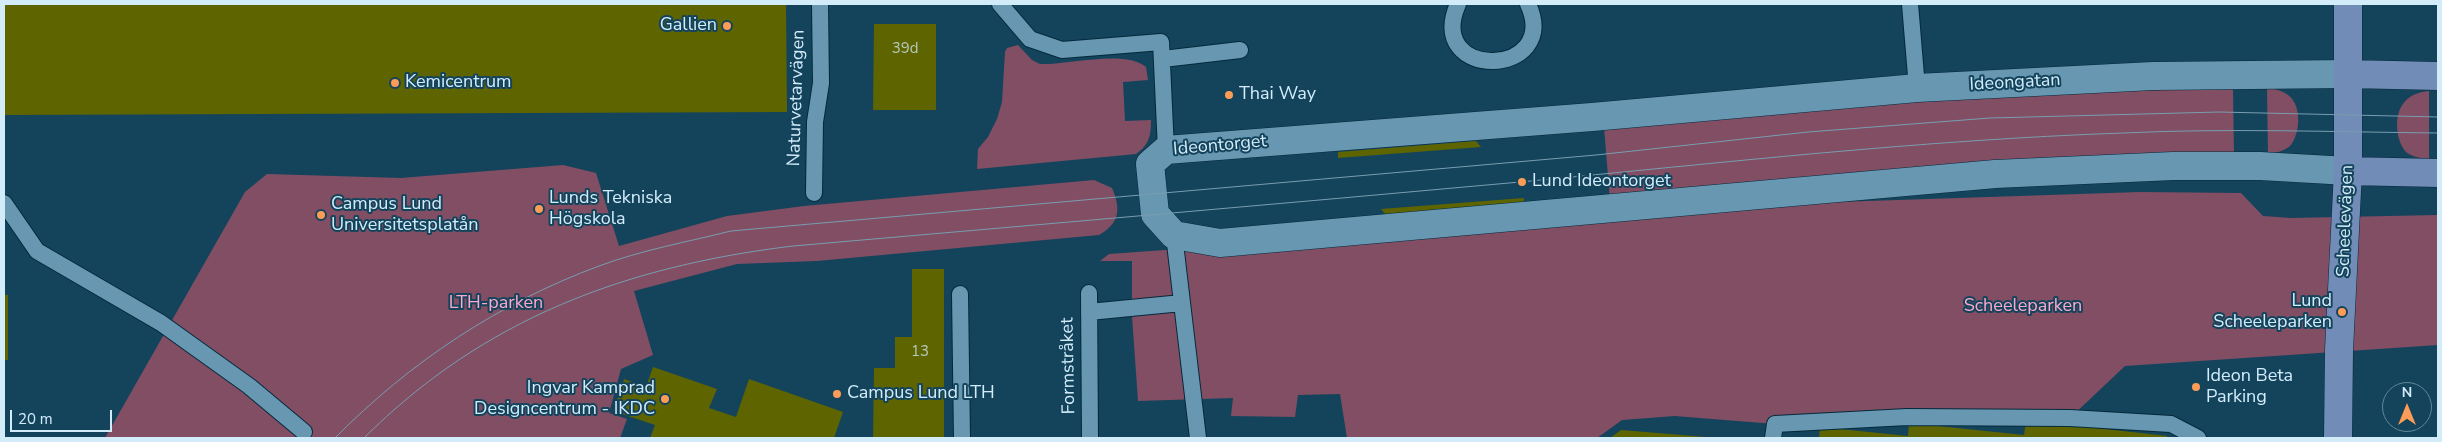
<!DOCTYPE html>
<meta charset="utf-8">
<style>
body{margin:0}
#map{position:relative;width:2442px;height:442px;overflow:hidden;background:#14445c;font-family:"Nunito Sans",sans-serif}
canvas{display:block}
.frame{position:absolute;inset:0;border:5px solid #d3ecfa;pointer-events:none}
.north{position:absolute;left:2382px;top:382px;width:50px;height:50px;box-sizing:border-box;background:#14445c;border:1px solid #60879b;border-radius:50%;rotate:0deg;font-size:14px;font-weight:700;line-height:20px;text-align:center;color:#d3ecfa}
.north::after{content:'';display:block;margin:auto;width:18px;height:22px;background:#fd9c56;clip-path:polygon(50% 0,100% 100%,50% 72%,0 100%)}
.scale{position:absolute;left:10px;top:410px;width:102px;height:22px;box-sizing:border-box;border:2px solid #d3ecfa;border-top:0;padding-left:6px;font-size:15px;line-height:18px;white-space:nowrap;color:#d3ecfa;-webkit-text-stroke:4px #14445c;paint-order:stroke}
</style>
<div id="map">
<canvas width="2442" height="442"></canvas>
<div class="frame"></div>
<div class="north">N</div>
<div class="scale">20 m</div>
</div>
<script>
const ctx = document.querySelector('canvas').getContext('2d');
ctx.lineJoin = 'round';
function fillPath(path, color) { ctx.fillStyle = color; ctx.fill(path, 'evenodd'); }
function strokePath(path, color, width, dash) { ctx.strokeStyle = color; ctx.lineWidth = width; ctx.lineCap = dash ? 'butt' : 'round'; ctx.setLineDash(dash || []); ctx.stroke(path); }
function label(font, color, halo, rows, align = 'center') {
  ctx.font = font + ' "Nunito Sans",sans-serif'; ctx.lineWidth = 4; ctx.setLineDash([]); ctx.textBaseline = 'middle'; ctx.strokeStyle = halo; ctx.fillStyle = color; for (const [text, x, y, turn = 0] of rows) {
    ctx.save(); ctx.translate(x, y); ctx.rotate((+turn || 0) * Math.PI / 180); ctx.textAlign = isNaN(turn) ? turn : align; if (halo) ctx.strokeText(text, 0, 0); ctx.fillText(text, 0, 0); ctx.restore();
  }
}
fillPath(new Path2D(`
 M1018,45l14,15 8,4c28,1 85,-15 106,3l2,13 -25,2 2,39 26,-1c0,16 -2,25 -15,34l-159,15 1,-20 10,-12 9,-18 5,-17 3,-50 2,-4z
 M2267,88c10,1 22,4 27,14 7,11 5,34 -4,44 -6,5 -15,7 -22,9z
 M2233,89l1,66 -624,46 -6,-74c210,-17 418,-37 629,-38z
 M2429,91v68c-8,-1 -17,-2 -23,-7 -4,-4 -7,-12 -8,-17 -4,-25 6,-42 31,-44z
 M563,165l33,8 23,73 108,-30 77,-10 290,-26 18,8c9,21 8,35 -13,47l-282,26 -80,3 -103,27 19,64 -32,14 -12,44 18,6 -7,19h-515l140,-246 22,-18 134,4z
 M2140,192l101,1 22,23 28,2 146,-3 1,-5v135l-313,21 -55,52 -295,6 -100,-8 -53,4 -25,18h-250l-7,-44 -42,1 -3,22 -64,-1 2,-18 -95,3 -6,-85v-55h-32l9,-7 728,-52z`), '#824e63');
fillPath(new Path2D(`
 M4,4h782l1,108 -783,3z
 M874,24h62v86h-63z
 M1476,141l5,6 -143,11v-6z
 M1524,198v6l-138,11 -5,-6z
 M912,269h32v169h-71l1,-70h21v-31h17z
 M4,295h4v65h-4z
 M653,367l64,22 -8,19 27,9 13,-38 94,33 -9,26h-184l5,-13 -42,-14 11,-32 22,8z
 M2026,420l141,16v2h-348l1,-11 88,9 1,-13 115,12z
 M1621,430l85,7v1h-96z`), '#5e6400');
const lane = new Path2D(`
 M1000,4l30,35 32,11 99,-8 5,108
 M1458,4c-34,78 104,74 70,0
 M1910,4l7,84
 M1163,59l77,-9
 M814,193l1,-71 6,-39 -1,-79
 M4,203l33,48 124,72 88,63 55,46
 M1174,235l24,203
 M1089,293l1,145
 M960,294l2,144
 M1089,312l93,-9
 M1773,438l2,-14 132,-7 163,1 101,6 27,14`);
const street = new Path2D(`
 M2348,74l-195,2 -236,12 -325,29 -426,33 -16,14 5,50 19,21 46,8 775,-69 178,-8h87l88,5`);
const secondary = new Path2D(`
 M2348,74l90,2
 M2348,171l90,2
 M2338,438l1,-88 9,-179v-167`);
strokePath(lane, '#04293b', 18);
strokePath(street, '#04293b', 29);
strokePath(secondary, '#04293b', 29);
strokePath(lane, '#6897b2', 16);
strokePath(street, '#6897b2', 28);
strokePath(secondary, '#718cb6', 28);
strokePath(new Path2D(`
 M335,438c75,-76 164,-135 264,-172 43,-16 88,-24 132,-35l865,-76 212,-23 182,-14 229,-6 219,5
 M364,438c120,-120 263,-172 429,-192 242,-21 485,-42 727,-64 201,-19 401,-42 603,-49 105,-5 210,-1 315,0`), '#799db0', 1);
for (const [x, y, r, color] of [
 [727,26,5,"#fd9c56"],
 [395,83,5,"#fd9c56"],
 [1229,95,5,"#fd9c56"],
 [1522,182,5,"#fd9c56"],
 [539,209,5,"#fd9c56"],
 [321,215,5,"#fd9c56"],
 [2342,312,5,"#fd9c56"],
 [2196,387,5,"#fd9c56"],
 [837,394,5,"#fd9c56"],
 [665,399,5,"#fd9c56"]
]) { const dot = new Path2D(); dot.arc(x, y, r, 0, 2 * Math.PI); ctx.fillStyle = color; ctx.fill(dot); strokePath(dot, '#14445c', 2); }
label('15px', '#b6cabc', null, [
 ["39d",905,49],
 ["13",920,352]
]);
label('18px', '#d3ecfa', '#14445c', [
 ["Gallien",717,26,"right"],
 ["Kemicentrum",405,83],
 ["Thai Way",1239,95],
 ["Lund Ideontorget",1532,182],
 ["Lunds Tekniska",549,199],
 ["Högskola",549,220],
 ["Campus Lund",331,205],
 ["Universitetsplatån",331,226],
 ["Lund",2332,302,"right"],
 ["Scheeleparken",2332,323,"right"],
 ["Ideon Beta",2206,377],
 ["Parking",2206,398],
 ["Ingvar Kamprad",655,389,"right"],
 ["Designcentrum - IKDC",655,410,"right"],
 ["Campus Lund LTH",847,394]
], 'left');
label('18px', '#d3ecfa', '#14445c', [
 ["Ideongatan",2015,83,-3],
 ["Naturvetarvägen",797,98,-88],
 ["Ideontorget",1220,146,-5],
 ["Scheelevägen",2346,221,-88],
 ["Formstråket",1069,366,-91]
]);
label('18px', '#ffa7ca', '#14445c', [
 ["LTH-parken",496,304],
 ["Scheeleparken",2023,307]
]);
</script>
